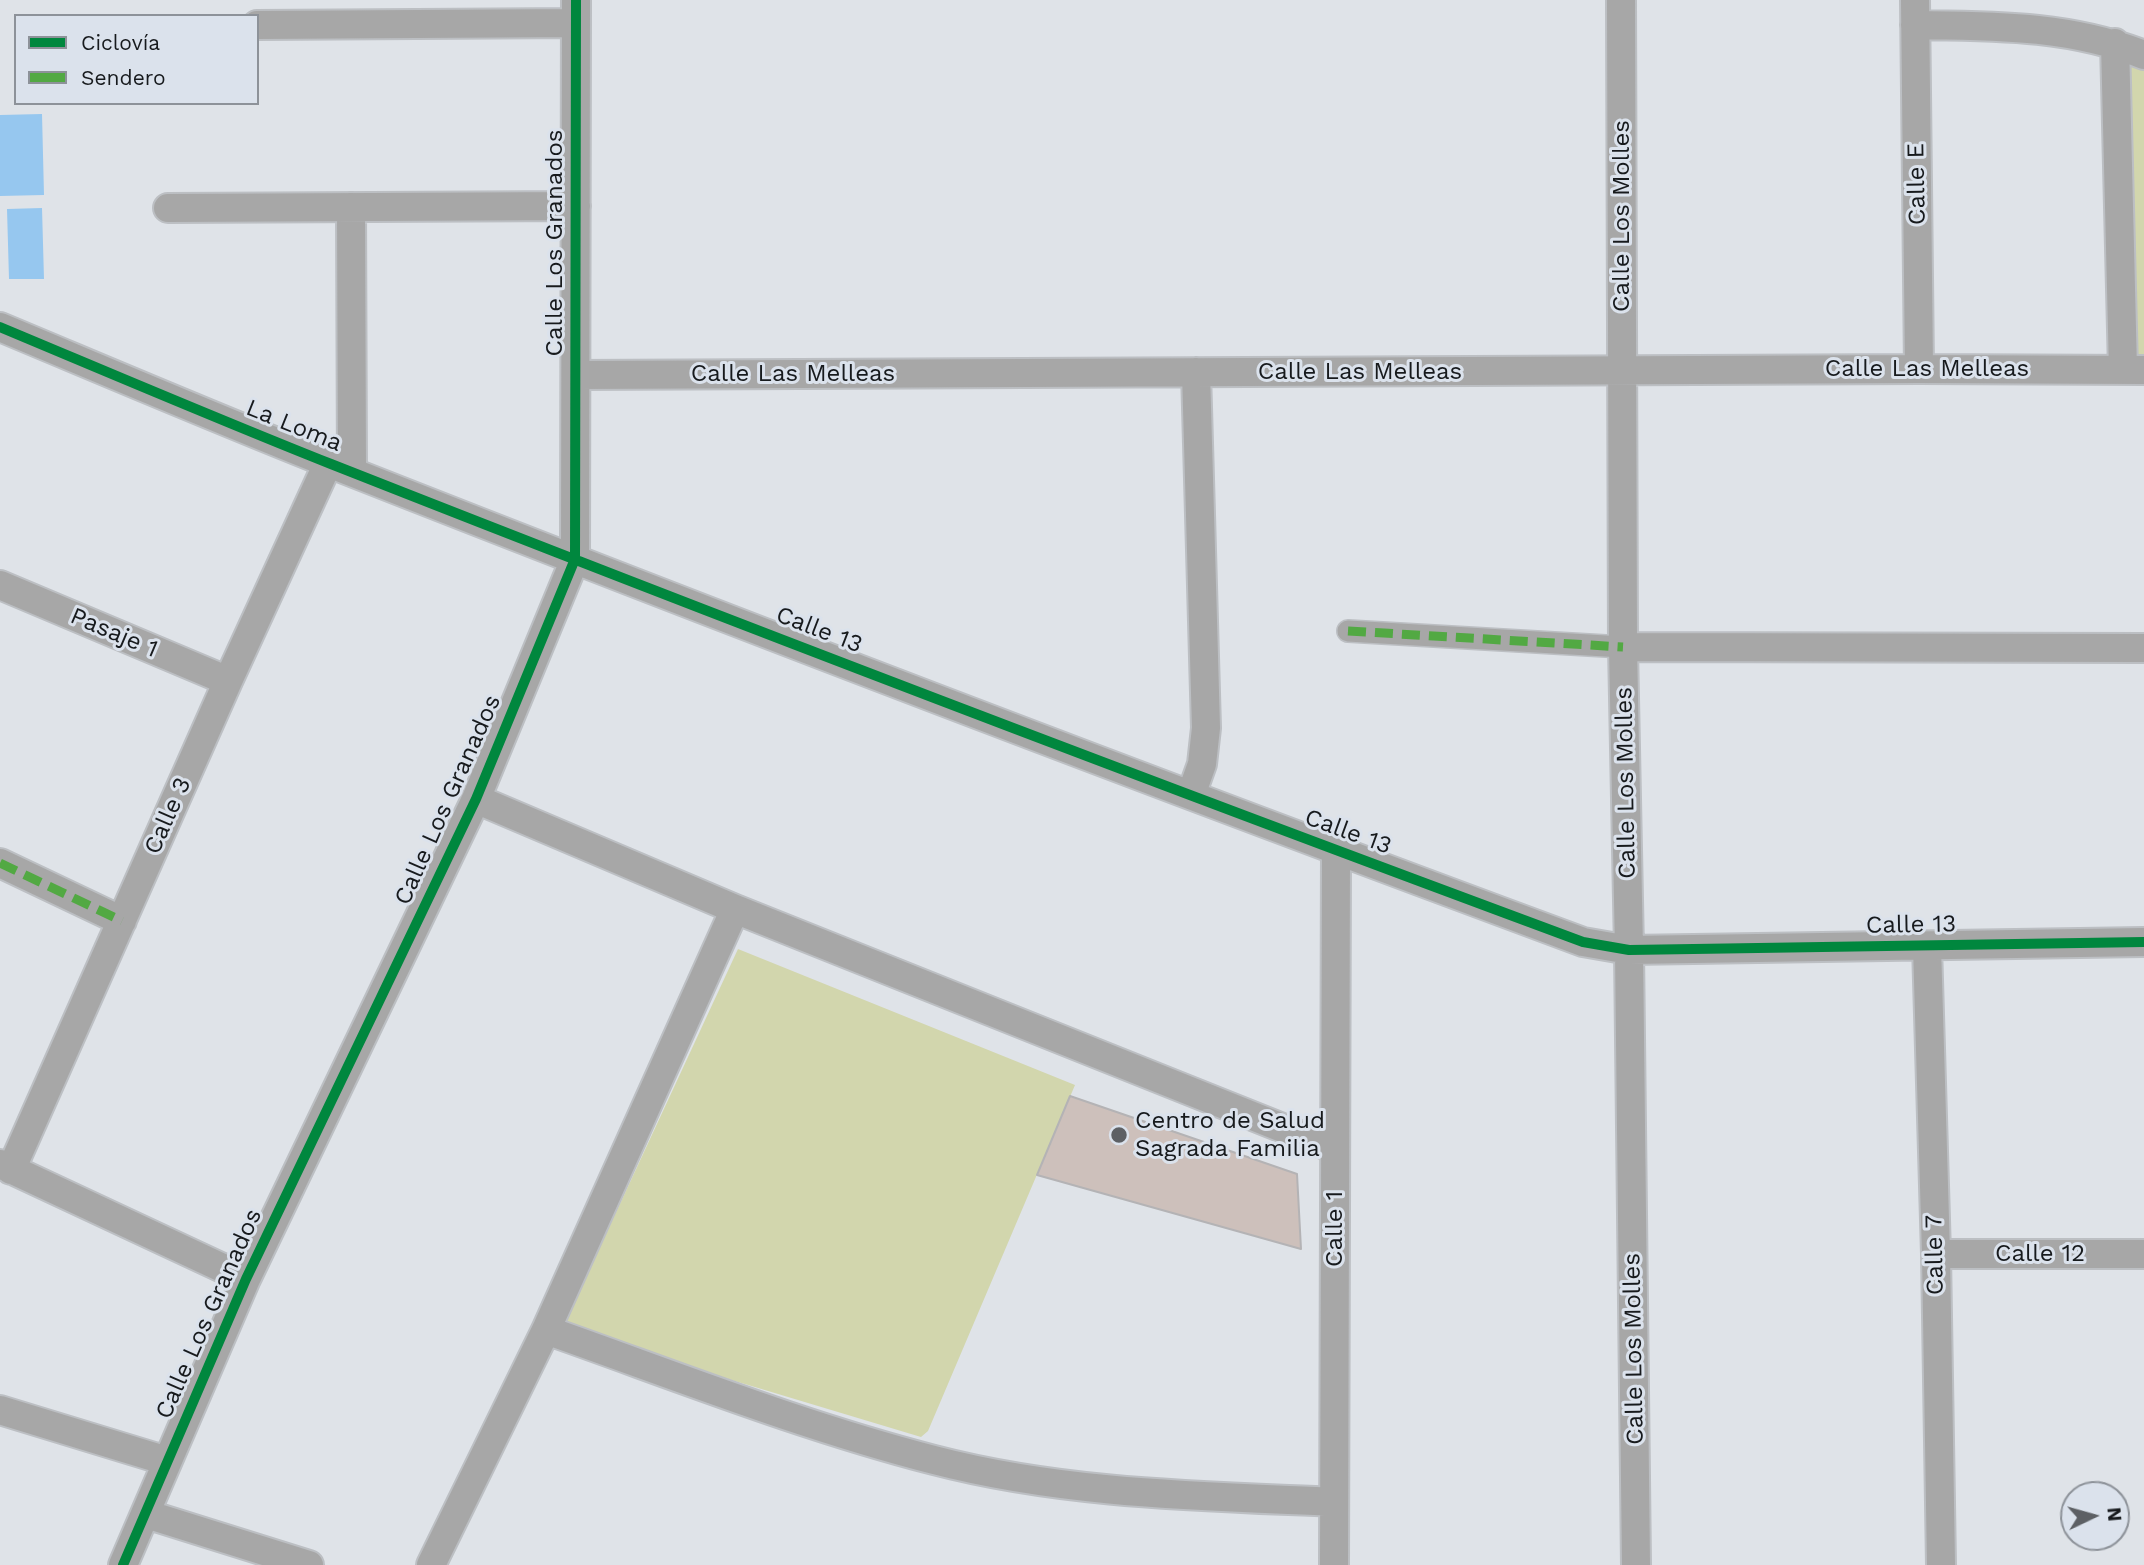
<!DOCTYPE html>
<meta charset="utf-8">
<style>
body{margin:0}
#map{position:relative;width:2144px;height:1565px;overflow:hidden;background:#dfe3e8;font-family:"Work Sans",sans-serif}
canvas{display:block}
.legend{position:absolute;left:14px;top:14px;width:245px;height:91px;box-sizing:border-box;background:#dbe2ec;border:2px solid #8d9299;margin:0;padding:9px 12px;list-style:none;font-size:21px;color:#171a1d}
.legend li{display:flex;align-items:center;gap:14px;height:35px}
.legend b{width:35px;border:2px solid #8d9299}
.north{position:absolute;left:2060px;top:1481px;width:70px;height:70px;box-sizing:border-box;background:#dbe2ec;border:2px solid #8d9299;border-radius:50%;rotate:85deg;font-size:19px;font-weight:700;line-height:28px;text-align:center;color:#171a1d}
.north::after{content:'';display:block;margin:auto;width:24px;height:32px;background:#5d6064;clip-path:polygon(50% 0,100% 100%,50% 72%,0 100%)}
</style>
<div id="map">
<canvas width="2144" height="1565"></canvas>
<ul class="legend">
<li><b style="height:9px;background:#00873e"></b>Ciclovía</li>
<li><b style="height:9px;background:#52a943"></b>Sendero</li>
</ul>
<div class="north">N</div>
</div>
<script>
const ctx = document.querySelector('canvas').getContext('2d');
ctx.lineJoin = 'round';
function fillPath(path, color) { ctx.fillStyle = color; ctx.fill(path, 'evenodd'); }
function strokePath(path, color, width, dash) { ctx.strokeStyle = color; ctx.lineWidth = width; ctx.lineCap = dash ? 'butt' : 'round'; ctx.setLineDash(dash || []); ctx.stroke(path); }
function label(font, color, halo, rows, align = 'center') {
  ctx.font = font + ' "Work Sans",sans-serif'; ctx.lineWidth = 6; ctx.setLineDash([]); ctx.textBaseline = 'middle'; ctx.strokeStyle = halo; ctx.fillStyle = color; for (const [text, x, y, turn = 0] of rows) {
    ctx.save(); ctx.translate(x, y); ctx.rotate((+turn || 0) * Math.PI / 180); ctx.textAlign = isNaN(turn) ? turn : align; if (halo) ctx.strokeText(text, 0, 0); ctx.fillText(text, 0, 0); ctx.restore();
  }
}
fillPath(new Path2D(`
 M2128,64l16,6v285h-15z
 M738,949l337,136 -147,346 -7,6 -359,-108z`), '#d2d6ad');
fillPath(new Path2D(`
 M42,114l2,81 -44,1v-81z
 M42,208l2,71h-35l-2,-70z`), '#96c7ef');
const building = new Path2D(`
 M1070,1096l227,78 4,75 -264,-74z`);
fillPath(building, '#cdc0bb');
strokePath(building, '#b4b3b5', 2);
const pedestrian = new Path2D(`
 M1348,631l275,16`);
const minor = new Path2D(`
 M1621,0l2,647 6,303 7,615
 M1915,0l4,369
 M257,25l319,-2
 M1915,25c78,1 155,0 229,30
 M2115,43l8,327
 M351,207l1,265
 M168,208l408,-2
 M0,327c110,46 220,93 331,137 416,164 834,323 1252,478l46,8 515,-8
 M576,375l1343,-6 225,1
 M0,585l228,96
 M1623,647l521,1
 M1191,795l11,-31 4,-36 -10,-356
 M476,799l259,110 600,240
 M0,863l122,58
 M1927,946l9,308 5,311
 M0,1164l246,115
 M11,1170l217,-489 100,-218
 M1936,1254h208
 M546,1330c128,45 256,96 388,130 130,34 266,36 400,42
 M0,1410l167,51
 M146,1514l163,51
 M123,1565l123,-286 230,-480 99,-240 1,-559
 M431,1565l115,-235 189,-421
 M1334,1565l2,-715`);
strokePath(pedestrian, '#bcbfc3', 24);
strokePath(minor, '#bcbfc3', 32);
strokePath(pedestrian, '#a7a7a7', 21);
strokePath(minor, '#a7a7a7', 28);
strokePath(new Path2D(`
 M1348,631l275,16
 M0,863l122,58`), '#52a943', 9, [18, 9]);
strokePath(new Path2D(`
 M0,327c110,46 220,93 331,137 416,164 834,323 1252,478l46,8 515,-8
 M123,1565l123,-286 230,-480 99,-240 1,-559`), '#00873e', 10);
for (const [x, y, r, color] of [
 [1119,1135,9,"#5d6064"]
]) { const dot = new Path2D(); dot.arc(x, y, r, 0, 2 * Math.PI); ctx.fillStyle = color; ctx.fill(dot); strokePath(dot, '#dbe2ec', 2.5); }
label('24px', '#171a1d', '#dbe2ec', [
 ["Calle E",1917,184,-91],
 ["Calle Los Molles",1622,216,-90],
 ["Calle Los Granados",555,243,-90],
 ["Calle Las Melleas",1927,369],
 ["Calle Las Melleas",1360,372],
 ["Calle Las Melleas",793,374],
 ["La Loma",294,426,22],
 ["Calle 13",819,630,21],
 ["Pasaje 1",114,633,23],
 ["Calle Los Molles",1626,783,-91],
 ["Calle Los Granados",448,800,-66],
 ["Calle 3",168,816,-66],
 ["Calle 13",1348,832,20],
 ["Calle 13",1911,925,-1],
 ["Calle 1",1335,1229,-90],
 ["Calle 12",2040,1254],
 ["Calle 7",1935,1255,-91],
 ["Calle Los Granados",209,1314,-66],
 ["Calle Los Molles",1634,1349,-91]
]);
label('24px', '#171a1d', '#dbe2ec', [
 ["Centro de Salud",1135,1121],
 ["Sagrada Familia",1135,1149]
], 'left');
</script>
